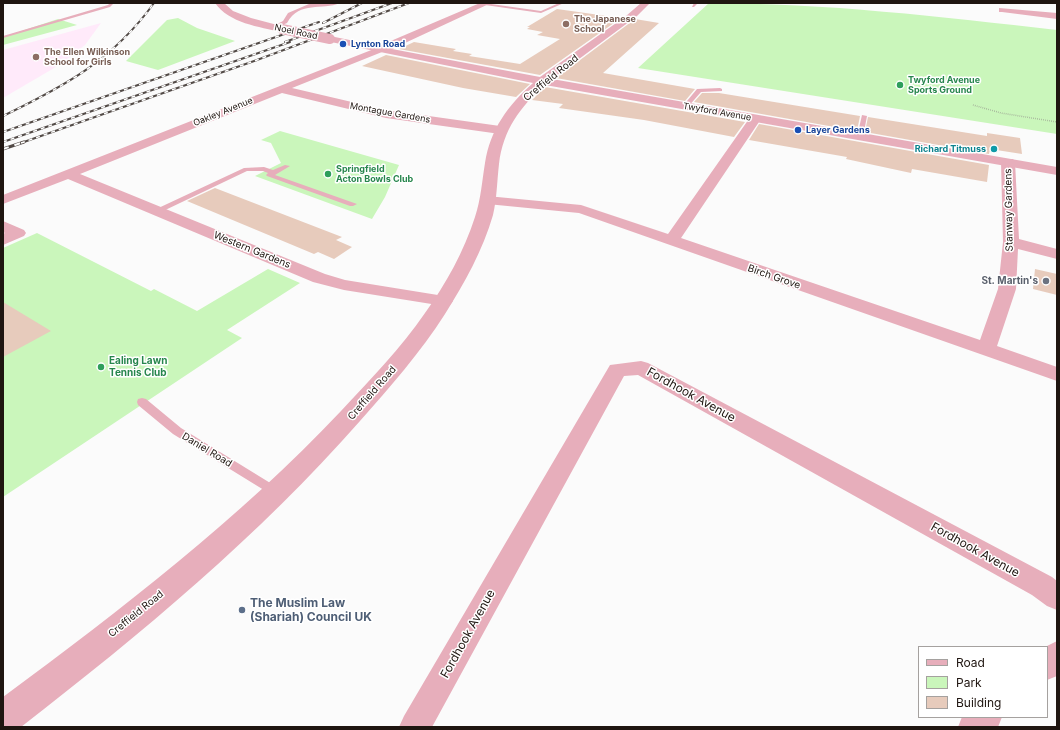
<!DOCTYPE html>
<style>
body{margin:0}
#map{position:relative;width:1060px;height:730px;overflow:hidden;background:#fbfbfb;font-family:Inter,sans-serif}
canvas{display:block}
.frame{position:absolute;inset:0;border:4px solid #1f1510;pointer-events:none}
.legend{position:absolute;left:918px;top:646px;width:130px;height:72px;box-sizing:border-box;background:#fff;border:1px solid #a5a19f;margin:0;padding:5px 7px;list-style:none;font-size:12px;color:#1f1510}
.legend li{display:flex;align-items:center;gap:8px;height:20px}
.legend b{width:20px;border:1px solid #a5a19f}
</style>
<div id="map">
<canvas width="1060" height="730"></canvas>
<div class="frame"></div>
<ul class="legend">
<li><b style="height:5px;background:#e7aebb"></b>Road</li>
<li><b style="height:11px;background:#caf6bb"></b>Park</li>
<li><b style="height:11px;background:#e7cbbc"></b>Building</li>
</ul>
</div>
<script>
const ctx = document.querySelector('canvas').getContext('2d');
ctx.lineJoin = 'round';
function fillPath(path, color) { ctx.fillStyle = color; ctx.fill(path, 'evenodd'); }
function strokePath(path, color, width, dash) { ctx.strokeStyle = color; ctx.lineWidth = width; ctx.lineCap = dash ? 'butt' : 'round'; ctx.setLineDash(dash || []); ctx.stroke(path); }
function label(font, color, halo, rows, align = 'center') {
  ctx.font = font + ' Inter,sans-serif'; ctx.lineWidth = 3; ctx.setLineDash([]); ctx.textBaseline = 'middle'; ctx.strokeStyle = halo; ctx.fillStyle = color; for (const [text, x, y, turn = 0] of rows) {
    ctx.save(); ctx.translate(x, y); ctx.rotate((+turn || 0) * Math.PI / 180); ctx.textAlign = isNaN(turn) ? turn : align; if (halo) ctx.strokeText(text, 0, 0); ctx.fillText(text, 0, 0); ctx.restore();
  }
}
fillPath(new Path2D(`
 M101,23l-16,22 -24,19 -58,34v-48z`), '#ffeafa');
fillPath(new Path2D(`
 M709,3c116,0 233,14 348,27v104l-419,-66z
 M178,18l19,10 38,13 -77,29 -32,-9 41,-41z
 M58,19l19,6 -74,20v-8z
 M280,131l119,34 -14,32 -13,22 -117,-43 26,-13 -10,-20 -10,-3z
 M37,233l114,58 3,-2 43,22 71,-42 32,14 -73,47 15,8 -239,159v-249z`), '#caf6bb');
fillPath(new Path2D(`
 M557,9l64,9 -81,57 -141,-26 15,-7 42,7 -3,2 19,3 -3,2 51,8 40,-25 -23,-4 6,-3 -16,-3 3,-2h-3z
 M635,19l24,4 -56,50 92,16 -10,12 -129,-23z
 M386,55l144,29 -14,13 -53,-9 -101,-22z
 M545,87l200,35 -11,15 -90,-17 -85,-12 4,-4 -31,-4z
 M702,93h17l141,23 -3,15 -163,-29z
 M868,117l119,19v-3l33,5 2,16 -32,-5 -1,5 -124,-22z
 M759,124l230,41 -2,17 -75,-13 -1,4 -65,-14 1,-2 -98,-17z
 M215,188l127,49 -6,3 16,7 -18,12 -16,-7 -4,2 -127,-53z
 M1035,269l22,5v21l-24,-6z
 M3,302l48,29 -48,26z`), '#e7cbbc');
strokePath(new Path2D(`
 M973,105l28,8 56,9`), '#8e8987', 1.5, [0.5, 1.5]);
fillPath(new Path2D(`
 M110,3h4l-4,4 -107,31v-2l105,-31z
 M321,3h19c-18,8 -40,-3 -53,20l-12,5 -4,-1 12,-6 5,-8 21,-9z
 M484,3l57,8 18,-8h5l-23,10 -56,-8 -2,-1z
 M694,3h4l-4,4h-2z
 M720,88l2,1v2l-21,1 -14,16 -5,-1 15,-18z
 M862,115l5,1 -4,21 -3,2 -3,-2z
 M285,165l5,1 -15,9 82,29 -4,2h-3l-83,-30 -1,-1 2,-2 -5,-2h-16l-88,42h-3l-4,-2 92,-43 20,-1 9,3z
 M142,398l4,1 35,29 99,61 2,3 -2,3 -4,2 -4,-2 -99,-61 -35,-29 -1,-3 1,-3z`), '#e7aebb');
fillPath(new Path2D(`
 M999,8l58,5v6l-55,-7h-3z
 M379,47l3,1 2,2 -2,2 -90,36 94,22 114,16 6,4 -6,4 -114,-16 -104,-25 -202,81 245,100 20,6 99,16 6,1 3,4 -3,4 -6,1 -100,-16 -31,-8 -245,-103 -65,25v-9z
 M755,115l6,4 -80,119 299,102 18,-51 5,-47 -2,-80 2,-3h10l2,3 4,77 38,10v10l-39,-10 -2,40 -19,57 60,21v14l-478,-168 -92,-9 -5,-1 -2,-3 2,-3 5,-1 94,9 87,29 83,-118z
 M3,221l21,9 2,3 -2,3 -21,9v-11l2,-1 -2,-1z
 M641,361l7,2 404,214 5,4v29l-10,-4 -15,-11 -394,-220 -14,1 -192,351h-33l5,-11 206,-351z
 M1057,641v35l-10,4v-33h-2z
 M962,717h40l-4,10h-40z`), '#e7aebb');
fillPath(new Path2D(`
 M215,3h9l9,8 18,7 34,9 2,2 -5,3c-23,-5 -53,-9 -67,-29z
 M480,3h11l-99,46 148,28 86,-61 15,-13h9l-13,13 -85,63 505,88v8l-512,-90c-25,22 -42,45 -46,79 -2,17 -2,34 -6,51 -10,35 -29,69 -48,99 -25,39 -55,73 -85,107 -101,115 -219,213 -339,306h-18v-30c119,-88 236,-178 338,-286 29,-31 60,-63 84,-98 21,-29 39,-62 50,-96 6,-18 7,-36 10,-54 5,-33 23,-58 48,-80l-207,-42 -1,-2 5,-3 49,10z`), '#e7aebb');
const railFar1 = new Path2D(`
 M323,23l39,-20
 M285,42l107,-39
 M3,116c62,-30 110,-56 151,-113
 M3,132l316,-110
 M3,142l287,-100
 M21,143l236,-83 152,-57`);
const rail = new Path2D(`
 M3,149l21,-7`);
strokePath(railFar1, '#524a46', 2);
strokePath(rail, '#524a46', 3);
strokePath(railFar1, '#fff', 1.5, [4]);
strokePath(rail, '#fff', 2, [6]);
strokePath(new Path2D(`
 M282,29l48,10`), '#e7aebb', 10);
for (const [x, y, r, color] of [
 [566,24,4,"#8d6e63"],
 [343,44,4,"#1a4fb4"],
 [36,57,4,"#8d6e63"],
 [900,85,4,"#2e9e5b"],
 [798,130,4,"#1a4fb4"],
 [994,149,4,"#0f9aa8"],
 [328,174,4,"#2e9e5b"],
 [1046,281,4,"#6b7280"],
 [101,367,4,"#2e9e5b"],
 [242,610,4,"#5c6f8a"]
]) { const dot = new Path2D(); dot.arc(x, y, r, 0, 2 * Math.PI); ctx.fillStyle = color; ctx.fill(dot); strokePath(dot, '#fff', 1.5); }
label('bold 9px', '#785e54', '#fff', [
 ["The Japanese",574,19],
 ["School",574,29],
 ["The Ellen Wilkinson",44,52],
 ["School for Girls",44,62]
], 'left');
label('9px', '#1f1510', '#fff', [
 ["Noel Road",296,32,12],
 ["Oakley Avenue",223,112,-22],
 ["Twyford Avenue",717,112,10],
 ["Montague Gardens",390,113,10]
]);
label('bold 9px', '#164399', '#fff', [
 ["Lynton Road",351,44],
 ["Layer Gardens",806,130]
], 'left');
label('bold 9px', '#27864d', '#fff', [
 ["Twyford Avenue",908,80],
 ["Sports Ground",908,90],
 ["Springfield",336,169],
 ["Acton Bowls Club",336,179]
], 'left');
label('bold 9px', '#0d838f', '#fff', [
 ["Richard Titmuss",986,149]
], 'right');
label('10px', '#1f1510', '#fff', [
 ["Creffield Road",551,78,-39],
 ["Stanway Gardens",1009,210,-91],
 ["Western Gardens",252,250,22],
 ["Birch Grove",774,277,19],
 ["Creffield Road",372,393,-49],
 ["Daniel Road",207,450,31],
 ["Creffield Road",136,614,-39]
]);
label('bold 10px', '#5b616d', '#fff', [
 ["St. Martin's",1038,281]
], 'right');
label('bold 10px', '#27864d', '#fff', [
 ["Ealing Lawn",109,361],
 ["Tennis Club",109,373]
], 'left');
label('12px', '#1f1510', '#fff', [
 ["Fordhook Avenue",691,395,29],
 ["Fordhook Avenue",975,550,29],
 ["Fordhook Avenue",468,634,-61]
]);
label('bold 12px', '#4e5e75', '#fff', [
 ["The Muslim Law",250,603],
 ["(Shariah) Council UK",250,617]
], 'left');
</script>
